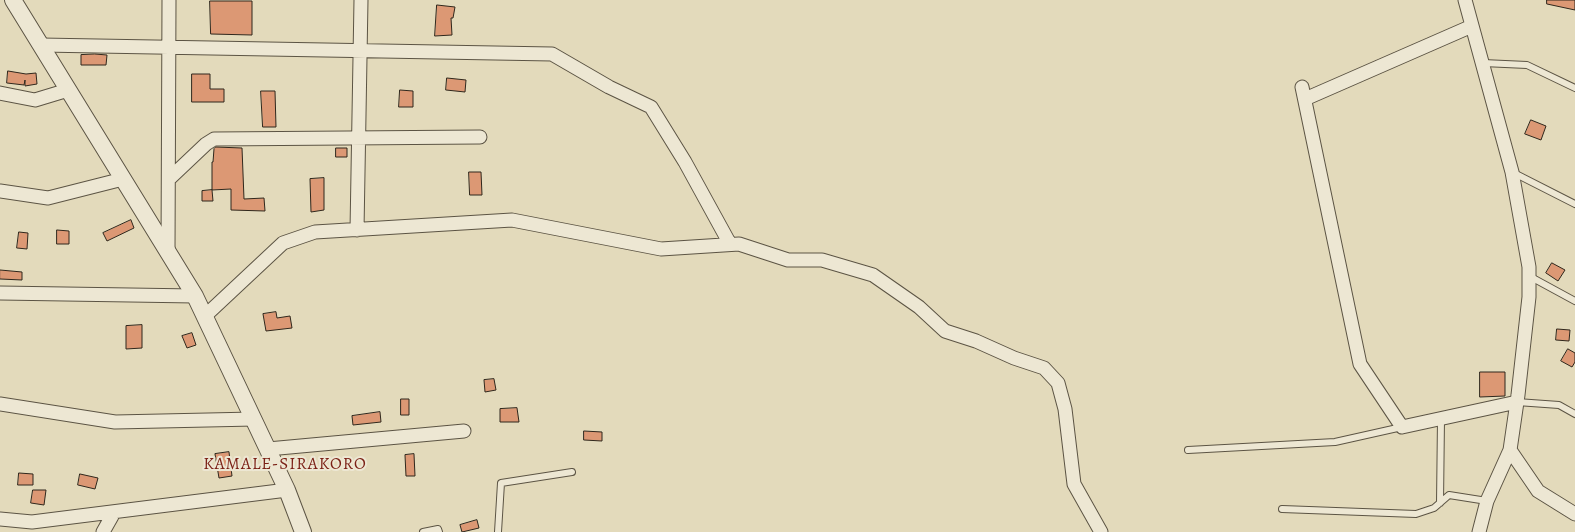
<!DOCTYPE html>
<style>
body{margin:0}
canvas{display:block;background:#e3dabb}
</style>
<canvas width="1575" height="532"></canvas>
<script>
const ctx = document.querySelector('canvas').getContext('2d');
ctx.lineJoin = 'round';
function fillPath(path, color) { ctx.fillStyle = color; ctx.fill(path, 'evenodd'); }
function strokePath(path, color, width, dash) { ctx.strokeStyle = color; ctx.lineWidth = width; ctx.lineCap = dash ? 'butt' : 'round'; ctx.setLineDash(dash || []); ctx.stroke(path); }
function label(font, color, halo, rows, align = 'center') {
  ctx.font = font + ' Alegreya,serif'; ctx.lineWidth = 4; ctx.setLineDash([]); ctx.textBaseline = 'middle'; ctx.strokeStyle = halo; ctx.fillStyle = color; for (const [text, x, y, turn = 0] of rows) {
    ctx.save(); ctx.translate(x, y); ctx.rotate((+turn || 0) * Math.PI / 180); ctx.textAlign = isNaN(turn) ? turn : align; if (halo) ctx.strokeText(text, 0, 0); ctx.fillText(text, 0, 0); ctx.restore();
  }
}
const building = new Path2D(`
 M1547,0h28v10l-28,-6z
 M210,1h42v34l-41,-1z
 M437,5l18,2 -2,11h-2l1,17 -17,1z
 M95,54l12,1 -1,10h-25v-10z
 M8,71l18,3 10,-1 1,11 -12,2v-6l-1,5 -17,-2z
 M192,74h18v15h14v13h-32z
 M447,78l19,2 -1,12 -19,-2z
 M400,90l13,1v16h-14z
 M261,91h14l1,36h-13z
 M1531,120l15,6 -5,14 -16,-6z
 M216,147l26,1 2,51 20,-1 1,13 -34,-1v-21l-19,1v-28h1l1,-13z
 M336,148h11v9h-11z
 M469,172h12l1,23h-12z
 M324,178v32l-13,2 -1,-33z
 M212,190l1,11h-11v-10z
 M131,220l3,8 -27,13 -4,-8z
 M57,230l12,1v13h-12z
 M19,232l9,1 -1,16 -10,-1z
 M1552,263l13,7 -7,11 -12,-8z
 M0,270l22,2v8l-22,-1z
 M276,312l1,6 13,-2 2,12 -26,3 -3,-17z
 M142,325v23l-16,1v-23z
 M1557,329l13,1 -1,11 -13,-1z
 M192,333l4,12 -9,3 -5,-12z
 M1568,349l7,4v9l-3,5 -11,-6z
 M1480,372h25v24l-25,1z
 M494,379l2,11 -11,2 -1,-12z
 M401,399h8v16h-8z
 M517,408l2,14h-19v-13z
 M380,412l1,10 -28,3 -1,-9z
 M584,431l18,1v9l-18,-1z
 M229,452l3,24 -13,2 -4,-24z
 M414,454l1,22h-9l-1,-21z
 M19,473l14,1v11h-15z
 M80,474l18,4 -3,11 -17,-4z
 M33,490h13l-2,15 -13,-2z
 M477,520l2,8 -17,4 -2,-7z`);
fillPath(building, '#dc9874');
strokePath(building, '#2f271c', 1);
const service = new Path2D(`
 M1483,63l44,2 48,23
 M1512,172l63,32
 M1529,276l46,25
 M1517,402l42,3 16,9
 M1188,450l147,-8 67,-15
 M1440,503l1,-84
 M1282,509l134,5 18,-6 15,-13 38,6
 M423,532l15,-3 1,3
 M498,532l3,-49 71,-11`);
const minor = new Path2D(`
 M1465,0l47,172 17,95v30l-11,98 -8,55 -23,51 -8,31
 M41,45l511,9 57,33 42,20 34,55 45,82
 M1302,87l58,277 42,63 115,-25
 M0,93l35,7 33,-10
 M1305,99l167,-73
 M169,179l37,-35 8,-5 266,-2
 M0,191l48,7 75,-19
 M357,230l4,-230
 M168,253l1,-253
 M0,293l195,3
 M205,316l78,-73 32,-11 197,-12 149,29 78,-5 49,16h34l51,15 46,32 26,24 31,10 38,17 30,10 14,15 7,26 9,75 27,48
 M0,404l115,18 139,-3
 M268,449l196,-18
 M1510,450l28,41 37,23
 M0,519l32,3 255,-32
 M103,532l9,-16`);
const tertiary = new Path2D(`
 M13,0l182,296 92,194 16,42`);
strokePath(service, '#5c5444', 8);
strokePath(minor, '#5c5444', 15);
strokePath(tertiary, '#5c5444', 18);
strokePath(service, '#ede7d3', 6);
strokePath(minor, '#ede7d3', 13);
strokePath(tertiary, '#ede7d3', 16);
ctx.letterSpacing = '1px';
label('17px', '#7a1f14', '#ede7d3', [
 ["KAMALE-SIRAKORO",285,465]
]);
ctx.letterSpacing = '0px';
</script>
